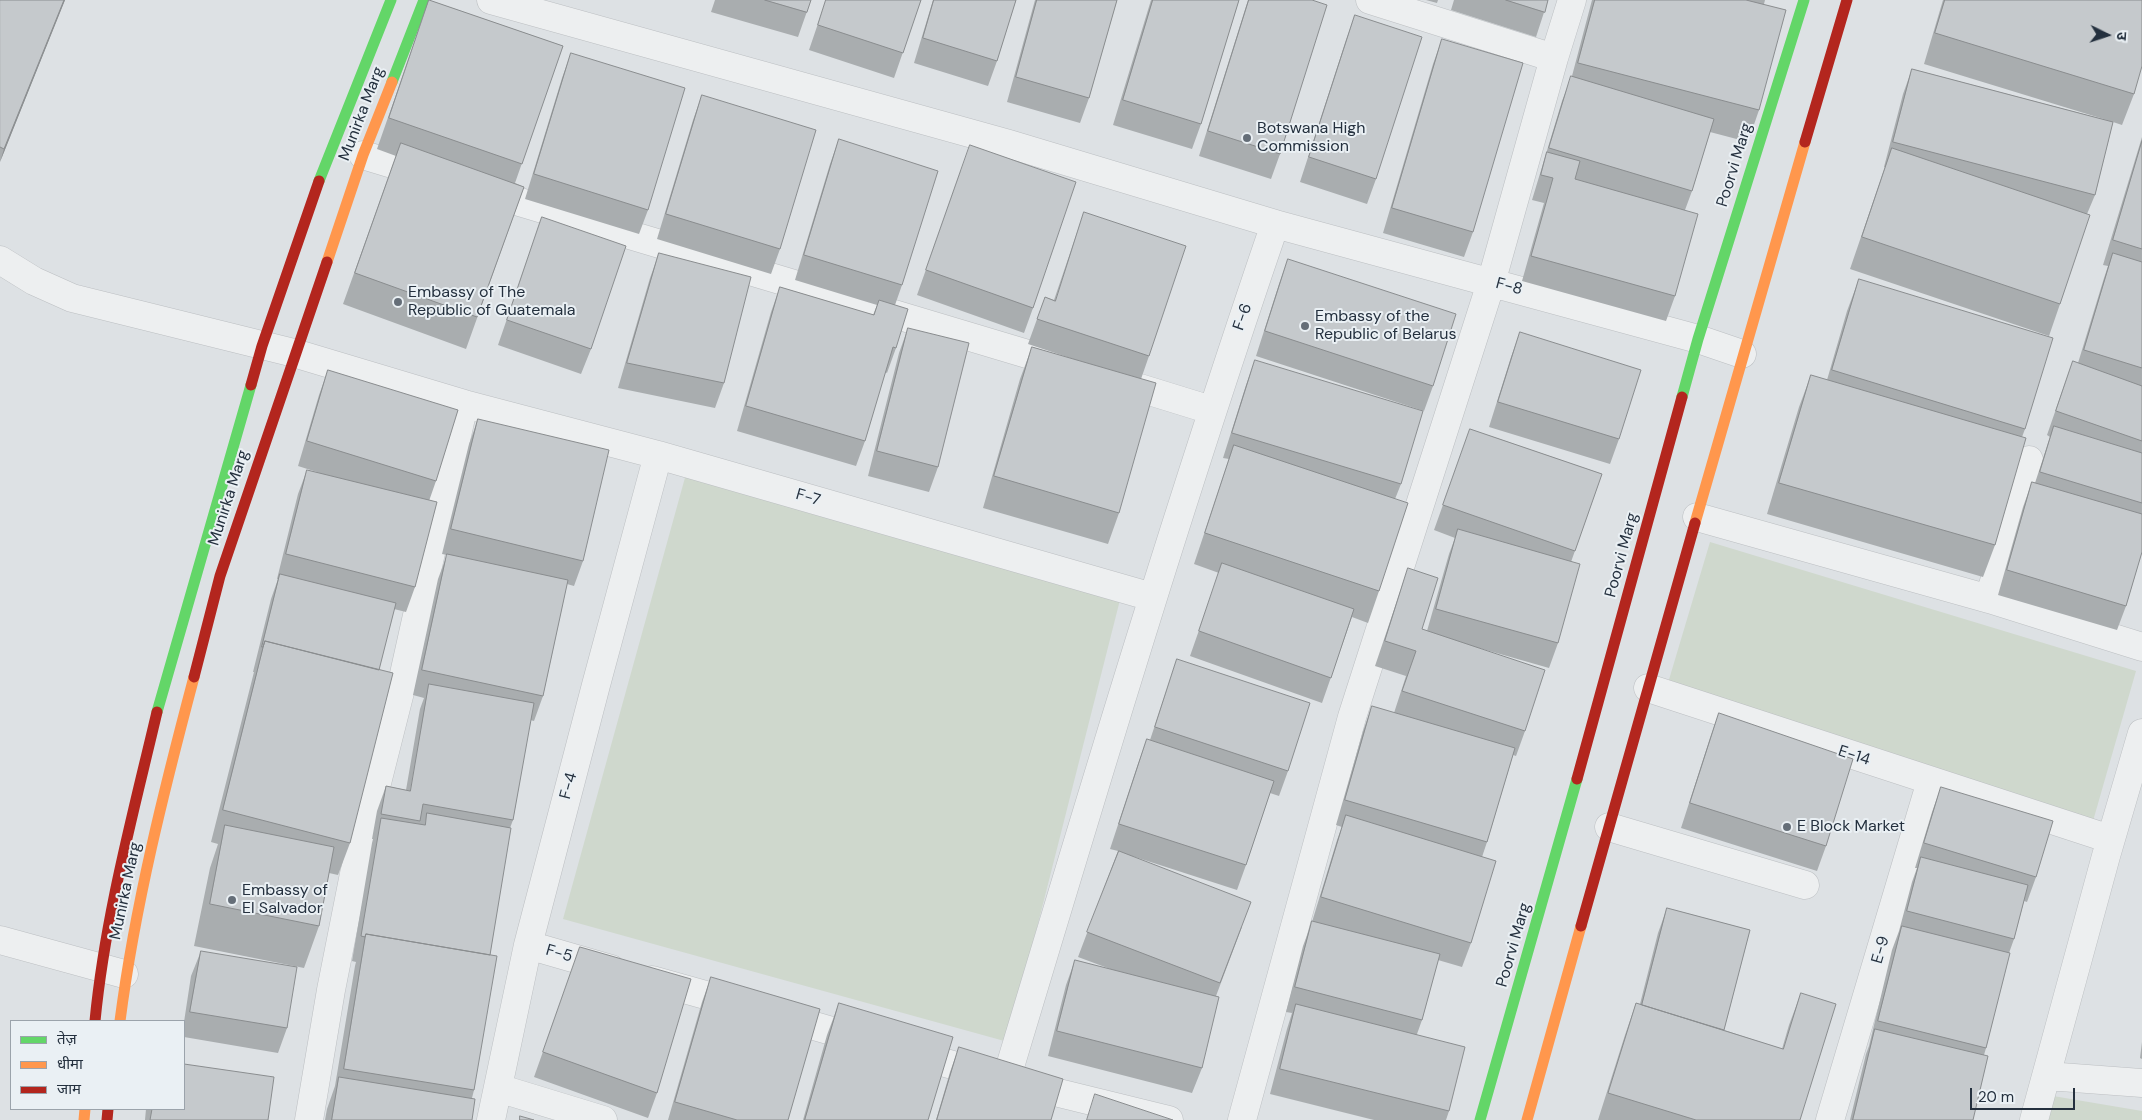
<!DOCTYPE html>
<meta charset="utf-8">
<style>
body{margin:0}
#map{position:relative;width:2142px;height:1120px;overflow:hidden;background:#dde1e4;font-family:"DM Sans","Noto Sans Devanagari",sans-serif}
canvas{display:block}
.legend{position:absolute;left:10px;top:1020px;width:175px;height:90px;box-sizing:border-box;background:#eaf0f4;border:1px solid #9ba3ab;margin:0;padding:6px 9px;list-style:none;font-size:15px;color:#24303e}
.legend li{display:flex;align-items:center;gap:10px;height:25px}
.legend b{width:25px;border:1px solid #9ba3ab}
.north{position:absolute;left:2082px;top:10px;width:50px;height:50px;-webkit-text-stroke:4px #eaf0f4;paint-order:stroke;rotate:94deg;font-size:14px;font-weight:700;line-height:20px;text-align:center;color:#24303e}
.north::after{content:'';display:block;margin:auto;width:18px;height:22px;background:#24303e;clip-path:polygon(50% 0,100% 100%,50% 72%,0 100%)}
.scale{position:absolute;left:1970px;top:1088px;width:105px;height:22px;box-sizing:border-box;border:2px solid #24303e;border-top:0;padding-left:6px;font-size:15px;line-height:18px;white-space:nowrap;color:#24303e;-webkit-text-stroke:4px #eaf0f4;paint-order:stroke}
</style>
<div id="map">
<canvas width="2142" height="1120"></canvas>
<ul class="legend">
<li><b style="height:6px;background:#63d668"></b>तेज़</li>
<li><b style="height:6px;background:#ff974d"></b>धीमा</li>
<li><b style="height:6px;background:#b3261e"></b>जाम</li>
</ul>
<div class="north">उ</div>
<div class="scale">20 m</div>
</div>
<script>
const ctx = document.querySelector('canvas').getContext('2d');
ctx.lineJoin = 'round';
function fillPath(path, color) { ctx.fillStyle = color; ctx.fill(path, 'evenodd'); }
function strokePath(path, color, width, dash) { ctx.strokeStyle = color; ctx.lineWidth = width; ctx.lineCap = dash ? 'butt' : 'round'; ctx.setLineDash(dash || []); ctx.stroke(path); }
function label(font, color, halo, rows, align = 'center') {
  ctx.font = font + ' "DM Sans",sans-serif'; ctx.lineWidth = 4; ctx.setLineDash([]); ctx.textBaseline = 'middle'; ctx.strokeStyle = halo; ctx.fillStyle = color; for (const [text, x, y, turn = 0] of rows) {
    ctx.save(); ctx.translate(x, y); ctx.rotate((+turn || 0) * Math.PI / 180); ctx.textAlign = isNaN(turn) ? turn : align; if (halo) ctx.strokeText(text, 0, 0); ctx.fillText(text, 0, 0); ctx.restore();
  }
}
fillPath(new Path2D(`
 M686,474l436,118 -114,450 -445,-123z
 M1710,542l426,129 -45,157 -423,-145z
 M2053,1096l89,15v9h-93z`), '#cfd8cd');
const street = new Path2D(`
 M491,0l518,144 266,80 423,115 44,15
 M1370,0l184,58
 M363,155l66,20
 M483,191l581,174
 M0,260l34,21 38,17 222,55 170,51 194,51 494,142
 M1117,381l94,29
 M1697,517l292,82 153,48
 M1989,599l40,-139
 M1648,688l462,151
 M1609,827l196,58
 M0,940l124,34
 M528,945l83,24
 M652,980l89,25
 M780,1016l86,25
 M910,1053l96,27 163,40
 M2047,1076l95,7
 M1006,1080c86,-286 172,-573 269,-856
 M498,1088l105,32
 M309,1120l22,-130 23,-116 46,-182 64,-288
 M491,1120l37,-175 68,-260 62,-230
 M1242,1120l110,-403 139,-434 63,-225 18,-58
 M1830,1120l101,-339
 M2034,1120l72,-264 36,-123`);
strokePath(street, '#bcbfc2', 29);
strokePath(street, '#edeff0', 28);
strokePath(new Path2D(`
 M392,82l32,-82
 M319,181l72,-181
 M1682,397l16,-58 106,-339
 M157,712l94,-327
 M1480,1120l97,-341`), '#63d668', 11);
strokePath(new Path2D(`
 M327,262l36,-107 29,-73
 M1695,523l110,-381
 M120,1021c15,-116 44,-231 74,-344
 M84,1120l1,-11
 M1527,1120l54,-194`), '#ff974d', 11);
strokePath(new Path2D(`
 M1805,142l42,-142
 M251,385l11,-39 57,-165
 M194,677l26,-101 107,-314
 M1577,779l105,-382
 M1581,926l114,-403
 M95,1021c10,-104 38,-207 62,-309
 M107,1120l1,-11`), '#b3261e', 11);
fillPath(new Path2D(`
 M0,0h65l-65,162z
 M429,0l134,46 -48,137 9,4 -58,162 -123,-45 53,-148 -19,-7z
 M715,0h96l-13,37 -87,-25z
 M826,0h95l-27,78 -85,-28z
 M933,0h83l-19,61 -9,25 -74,-23z
 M1035,0h82l-28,98 -9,25 -73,-21z
 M1151,0h88l-38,124 -9,25 -79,-24z
 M1248,0h64l-32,154 -9,25 -72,-23z
 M1426,0h12l-1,3z
 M1454,0h94l-12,37 -85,-27z
 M1592,0h173l-1,4 -5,106 -11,32 -38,-10 -18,59 -7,19 -10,86 -9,25 -144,-40 22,-78 -12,-3 30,-99 10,-25z
 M1943,0h199l-8,94 -12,31 -9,-3 -18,73 -8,19 -27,90 -11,32 -199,-67 35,-102h-1l19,-73 9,-25 198,52 -186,-57z
 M1355,15l21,164 -9,25 -67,-22 46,-142z
 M1442,39l31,193 -9,25 -81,-24 50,-169z
 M571,53l77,157 -9,24 -114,-35 37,-121z
 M702,95l78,154 -9,25 -114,-35 36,-119z
 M2142,137v415l-16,54 -9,24 -119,-35 25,-88 9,-25 3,1 15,-46 -3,-2 17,-49 9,-25 5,2 26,-85 4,-12 -5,-1z
 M839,139l63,146 -7,20 1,43 -9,25 -2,-1 -20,69 -9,25 -119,-35 34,-119 9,-25 93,28 4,-10 -82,-25 35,-116z
 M961,170l72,138 -9,25 -107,-38z
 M1084,212l65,144 -8,23 -22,134 -11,31 -125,-36 37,-129 12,-32 47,14 -51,-17 17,-47 9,3z
 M542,217l49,132 -10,25 -83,-29z
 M659,253l65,130 -9,25 -97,-20 32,-110z
 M1288,259l145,127 -9,25 -168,-55 23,-72z
 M1859,279l166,150 -3,8 -27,108 -12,32 -216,-63 32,-107 12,-32 16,5 20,-69z
 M908,328l30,139 -9,25 -61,-16 31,-123z
 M1520,332l99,107 -9,25 -121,-37 22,-70z
 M1255,360l146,124 -6,15 -16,92 -11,32 -16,-6 -30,86 -132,-47 29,-83 -25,-9 35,-105 -6,-1 23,-73z
 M328,370l108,111 -7,20 -14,86 -9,25 -12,-3 -15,61 -29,173 -12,32 -9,-2 -10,53 -15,42 -110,-22 16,-78 8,-24 -7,-2 43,-170h-1l18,-73 7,-20h-1l21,-85 9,-24 13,3 -22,-7 21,-71z
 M478,419l105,142 -9,25 -7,-2 -24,112 -9,25 -4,-1 -17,100 -3,8 -20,127 -16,135 -2,8v22h-147l2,-11 8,-23 20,-120 1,-4 -4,-1 20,-118 1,-4h-1l5,-28 9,-25 20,4 14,-81 4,-11 -11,-3 25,-116 9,-24 -5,-1 27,-110z
 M1470,429l132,45 -31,88 -13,81 -9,25 -70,-20 46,83 -9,25 -3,-1 -26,87 -5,15 -11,86 -9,24 -24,-7 -16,60 -5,14 32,77 -3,9h-72l-104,-26 17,-65 5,-16 -6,-1 17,-66 9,-24 25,-82 5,-13 -6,-2 27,-94 9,-25 22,7 12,-37 -31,-10 33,-98 14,61 5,2 22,-77 6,-16 -21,-8z
 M1177,659l111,112 -9,25 -9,-3 -24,72 -9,25 -105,-34 110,71 -26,69 -14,72 -10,25 -144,-37 18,-71 9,-25 38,10 -35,-13 40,-106 -8,-2 28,-85 9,-25 3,1z
 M1719,713l107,133 -9,25 -136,-43 29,-90z
 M1941,787l95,90 -9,25 -3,-1 -10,38 -5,14 -23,95 -2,7 -11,65h-123l16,-66 3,-8 23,-96 7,-19 13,-49 5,-14h-2l17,-56z
 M1667,908l83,22 -26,100 58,19 7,-24 12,-32 -1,127h-202l27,-85 11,-32 4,1 18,-71z
 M580,947l77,146 -9,25 -114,-41z
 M201,951l86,77 -9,25 -94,-16v-15l7,-46z
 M711,977l77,143h-120l34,-118z
 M839,1003l89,117h-125l24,-85z
 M2142,1042v17l-2,-1z
 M959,1047l92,73h-115l14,-48z
 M146,1109h38l84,11h-123z`), '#a9adaf');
fillPath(new Path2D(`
 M64,0h1l-65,162 4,-13z`), '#8a8d8f');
const building = new Path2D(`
 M0,0h64l-60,149 -4,-2z
 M429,0l134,46 -41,118 -133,-46z
 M765,0h46l-4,12z
 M826,0h95l-18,53 -85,-28z
 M934,0h82l-19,61 -74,-23z
 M1037,0h80l-28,98 -73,-21z
 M1153,0h86l-38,124 -78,-24z
 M1249,0h63l15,5 -47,149 -72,-23z
 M1506,0h42l-3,12z
 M1595,0h151l40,10 -27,100 -181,-47z
 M1945,0h197v66l-8,28 -199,-61z
 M1355,15l67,22 -46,142 -67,-22z
 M1442,39l81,24 -50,169 -81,-24z
 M571,53l114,35 -37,122 -114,-36z
 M1912,69l201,53 -18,73 -202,-53z
 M1571,76l143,43 -22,72 -143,-43z
 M702,95l114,35 -36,119 -114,-35z
 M839,139l99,32 -36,114 -98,-30z
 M2142,141v108l-29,-9z
 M401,143l123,44 -47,130 -122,-44z
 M970,145l106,37 -43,126 -107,-38z
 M1892,148l198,67 -30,89 -198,-67z
 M1547,152l33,9 -5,18 123,35 -23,82 -144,-40 22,-78 -12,-3z
 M1084,212l102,34 -37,110 -112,-37 8,-22 10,4z
 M542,217l84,29 -35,103 -84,-29z
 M659,253l92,24 -27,106 -97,-20z
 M2113,253l29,9v106l-58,-18z
 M1288,259l168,55 -23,72 -168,-55z
 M1859,279l194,59 -28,91 -193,-59z
 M780,287l94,28 5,-15 29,9 -12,39 -3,-1 -28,94 -119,-35z
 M908,328l61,15 -31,124 -61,-16z
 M1520,332l121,38 -22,69 -121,-37z
 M1032,347l124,36 -37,130 -125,-37z
 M1255,360l168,51 -22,73 -169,-51z
 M2073,361l69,25v55l-86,-30z
 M328,370l130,40 -22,71 -129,-40z
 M1811,375l215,63 -31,107 -216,-62z
 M478,419l131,31 -26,111 -132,-32z
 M2054,426l88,27v50l-102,-31z
 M1470,429l132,45 -27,77 -132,-46z
 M1234,445l174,58 -29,88 -174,-58z
 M307,470l130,32 -22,85 -129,-33z
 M2032,482l110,32v38l-16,54 -119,-36z
 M1458,529l122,35 -22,79 -122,-34z
 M447,554l121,26 -25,116 -121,-26z
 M1222,563l132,46 -23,69 -132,-47z
 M1408,568l30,10 -16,51 123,41 -20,61 -123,-40 14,-40 -31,-10z
 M280,574l116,29 -17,67 -114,-29 -2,6h-1z
 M265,641l128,32 -43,170 -127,-33z
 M1177,659l133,44 -22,68 -133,-44z
 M429,684l105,19 -21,117 -90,-16 -3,17 -39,-7 5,-28 24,5z
 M1372,706l143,42 -28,94 -142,-42z
 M1719,713l134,46 -27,87 -136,-43z
 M1147,739l127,42 -28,84 -127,-41z
 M1941,787l112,34 -17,56 -112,-34z
 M427,813l84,15 -21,127 -124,-21 -1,3 -4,-1 20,-118 44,7z
 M1346,815l150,46 -25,82 -150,-46z
 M225,825l109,22 -15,79 -109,-22z
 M1119,851l132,51 -31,81 -133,-51z
 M1921,857l107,28 -14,54 -107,-28z
 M1667,908l83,22 -26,100 -20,-6 -62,-19z
 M1312,921l128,33 -18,66 -127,-33z
 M1902,926l108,27 -24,95 -108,-27z
 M366,934l131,22 -23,134 -130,-21z
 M580,947l111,32 -34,114 -114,-41z
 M201,951l96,16 -10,61 -97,-16z
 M1075,960l144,37 -17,71 -145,-37z
 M711,977l109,32 -32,111h-51l-62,-18z
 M1801,993l35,11 -36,116h-104l-88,-27 28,-90 147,46z
 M839,1003l114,34 -25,83h-123z
 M1296,1004l169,43 -16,64 -169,-42z
 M1875,1029l113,27 -15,64h-120z
 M959,1047l104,32 -12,41h-114z
 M184,1064l90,13 -6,43h-118l2,-11h32z
 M339,1077l136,22 -3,21h-140z
 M1095,1094l78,26h-86z
 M520,1116l14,4h-14z`);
fillPath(building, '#c5c9cc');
strokePath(building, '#8a8d8f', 1);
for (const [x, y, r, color] of [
 [1247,138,5,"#656e78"],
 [398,302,5,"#656e78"],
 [1305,326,5,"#656e78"],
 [1787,827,5,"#656e78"],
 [232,900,5,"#656e78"]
]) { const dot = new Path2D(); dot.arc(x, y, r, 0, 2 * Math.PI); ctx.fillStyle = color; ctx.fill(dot); strokePath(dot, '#eaf0f4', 2); }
label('16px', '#24303e', '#eaf0f4', [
 ["Munirka Marg",362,114,-69],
 ["Poorvi Marg",1735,165,-73],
 ["F-8",1509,287,15],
 ["F-6",1243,317,-71],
 ["Munirka Marg",229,498,-72],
 ["F-7",808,498,16],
 ["Poorvi Marg",1622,555,-75],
 ["E-14",1854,756,18],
 ["F-4",569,786,-75],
 ["Munirka Marg",126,891,-78],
 ["Poorvi Marg",1514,945,-74],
 ["E-9",1881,950,-74],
 ["F-5",559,954,16]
]);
label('16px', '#24303e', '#eaf0f4', [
 ["Botswana High",1257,129],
 ["Commission",1257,147],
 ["Embassy of The",408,293],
 ["Republic of Guatemala",408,311],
 ["Embassy of the",1315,317],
 ["Republic of Belarus",1315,335],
 ["E Block Market",1797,827],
 ["Embassy of",242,891],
 ["El Salvador",242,909]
], 'left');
</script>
